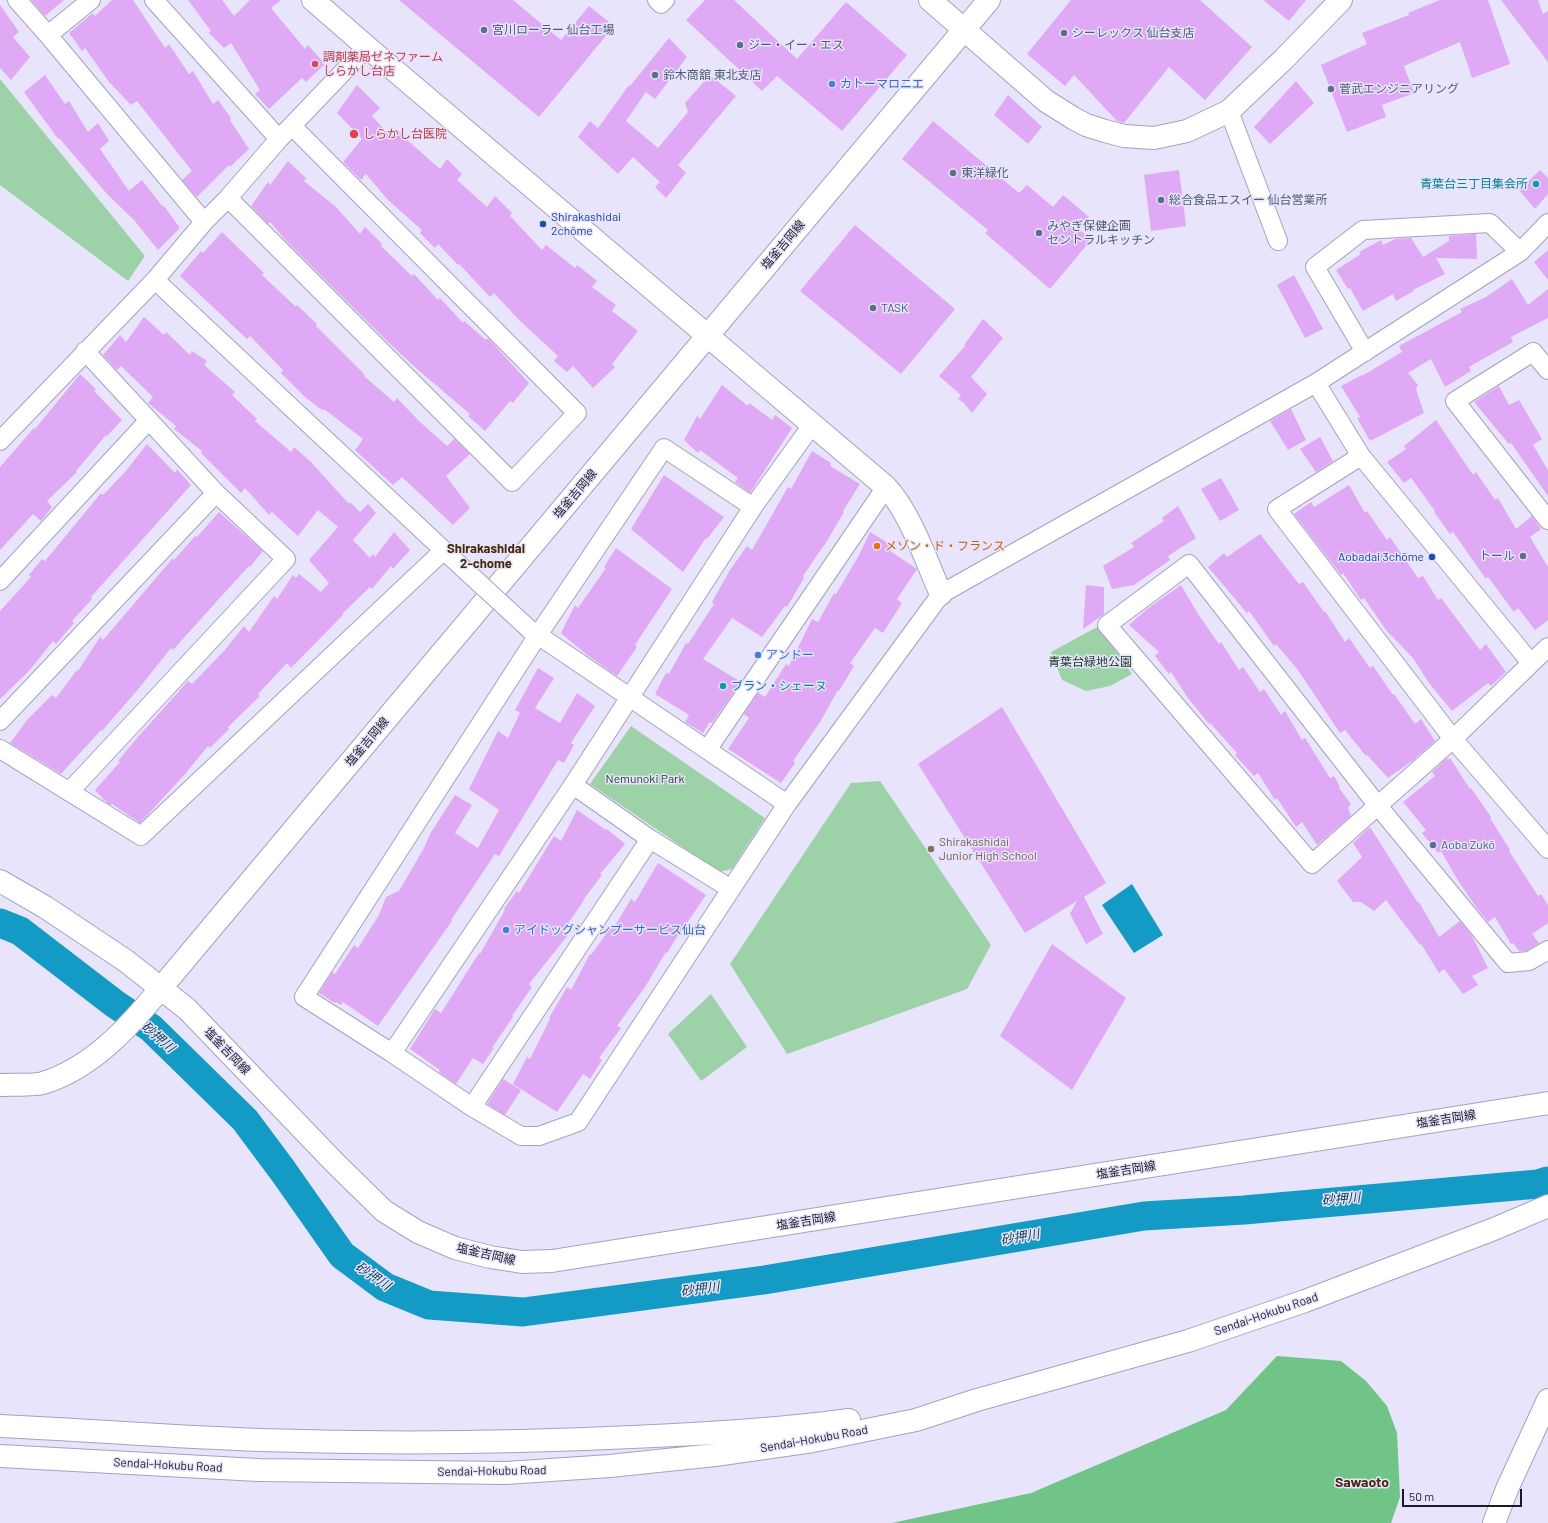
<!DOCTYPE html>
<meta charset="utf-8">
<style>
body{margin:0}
#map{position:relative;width:1548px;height:1523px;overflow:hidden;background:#e8e4fc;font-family:Barlow,sans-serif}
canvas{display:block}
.scale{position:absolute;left:1402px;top:1489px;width:120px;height:18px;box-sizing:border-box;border:2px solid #1c1a25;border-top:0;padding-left:5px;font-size:12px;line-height:14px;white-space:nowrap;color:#1c1a25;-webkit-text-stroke:3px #e8e4fc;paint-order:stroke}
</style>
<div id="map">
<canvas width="1548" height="1523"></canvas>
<div class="scale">50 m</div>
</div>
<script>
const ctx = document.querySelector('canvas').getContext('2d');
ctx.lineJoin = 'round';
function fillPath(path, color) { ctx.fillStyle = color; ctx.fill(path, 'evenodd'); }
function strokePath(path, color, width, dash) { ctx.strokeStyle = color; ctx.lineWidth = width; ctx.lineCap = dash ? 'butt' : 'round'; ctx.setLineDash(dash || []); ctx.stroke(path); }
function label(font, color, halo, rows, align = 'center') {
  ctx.font = font + ' Barlow,"Noto Sans JP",sans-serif'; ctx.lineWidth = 3; ctx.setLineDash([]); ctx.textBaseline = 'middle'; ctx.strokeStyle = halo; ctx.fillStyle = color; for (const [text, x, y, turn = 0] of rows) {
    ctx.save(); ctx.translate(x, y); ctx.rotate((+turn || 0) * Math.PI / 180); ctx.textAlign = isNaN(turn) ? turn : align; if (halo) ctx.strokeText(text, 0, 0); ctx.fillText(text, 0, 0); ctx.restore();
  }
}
fillPath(new Path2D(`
 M0,79l145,177 -17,25 -128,-96z
 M1099,626l33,48 -22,12 -24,5 -24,-11 -11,-28z
 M631,726l134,92 -33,51 -13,3 -129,-88z
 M880,781l111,164 -24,44 -180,65 -57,-90 121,-181z
 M711,994l36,53 -46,34 -33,-47z`), '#9dd2a9');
fillPath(new Path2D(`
 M1277,1356l64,5 25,20 21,25 10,27 3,64 -9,26h-499l139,-30 195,-83z`), '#71c487');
fillPath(new Path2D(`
 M1132,884l31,51 -29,18 -32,-48z`), '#149bc5');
strokePath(new Path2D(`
 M0,923l20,8 95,73 36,24 94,92 38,51 59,84 43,32 44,18 94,7 241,-32 380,-64 100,-6 294,-26 10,-3`), '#149bc5', 29);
fillPath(new Path2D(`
 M31,0h33l-19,16z
 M112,0h21l32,48 4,-4 20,30 4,-3 20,33 5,-4 13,18 -1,2 19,29 -19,18 -1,-2 -32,32 -15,-17 10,-9 -55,-70 -6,4 -22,-23 -24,-34 -3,3 -13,-18 24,-20 2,3z
 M188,0h34l12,16 16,-16h31l-10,8 34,41 3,-4 17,19 -19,18 -4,-4 -33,31 -14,-15 5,-4 -29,-47 -7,5 -15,-15 2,-2z
 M399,0h114l48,40 28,-34 25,20 -75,91z
 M705,0h29l63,59 49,-57 61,53 -65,76 -65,-55 -15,15 -76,-71z
 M1071,0h129l52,47 -47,53 -36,-33 -45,56 -7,-2 -43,-46 -9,11 -38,-32z
 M1263,0h43l-17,21z
 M1440,0h48l22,64 -38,14 -12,-36 -56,24 10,27 -32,12 4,12 -39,15 -26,-67 46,-21 -5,-11 47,-18 -1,-2z
 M1501,0h37l5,14 5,-3v51z
 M0,5l19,27 -6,5 17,20 -19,23 -11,-12z
 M669,38l18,19 -32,42 -9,-7 -20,29 32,27 30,-36 -3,-9 25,-28 26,21 -58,69 8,8 -20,25 -11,-11 5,-5 -27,-25 -15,17 -40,-37 12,-16 8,7 31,-43 1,1z
 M45,75l20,29 4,-3 19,31 10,-9 11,18 -9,8 29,42 13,-11 21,27 1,-1 16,22 -22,22 -24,-30 -27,-26 -48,-56 -1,1 -34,-47z
 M1296,81l18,22 -44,41 -16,-17z
 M357,85l23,23 -8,8 18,20 10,-5 6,8 34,30 7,-10 15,15 -5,6 30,27 8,-11 17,17 -2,3 32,34 4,-5 29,23 2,-3 20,16 -5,6 24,18 -4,6 26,20 -26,33 3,3 -22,21 -20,-22 -6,6 -13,-11 4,-5 -39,-36 -25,-27 -4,4 -31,-33 -1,1 -20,-21 -3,4 -15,-15 2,-3 -34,-30 -22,-26 -5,6 -18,-18 19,-23 -25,-26z
 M1008,95l34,32 -14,17 -34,-29z
 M933,121l86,72 8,-8 26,22 10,-12 26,22 -10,12 12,11 -41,49 -65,-56 3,-3 -86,-71z
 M288,161l18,17 -2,3 32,26 24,27 5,-7 17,17 -1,2 31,30 2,-2 24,26 2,-2 23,25 1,-2 22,19 2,-2 41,45 -16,20 -3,-2 -25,30 -17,-15 2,-2 -53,-45 -29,-27 -99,-98 -19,-22 -2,2 -17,-18 17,-24 2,3z
 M1179,170l7,56 -35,5 -7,-56z
 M1540,170l8,8v16l-13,15 -16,-19z
 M855,225l100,84 -54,65 -101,-83z
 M222,232l42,41 -2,2 34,32 1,-2 20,19 -1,2 49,49 -1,1 30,26 3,-4 22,23 28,25 7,-7 16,15 -24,22 24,32 -17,17 -51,-48 -9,8 -38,-35 8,-11 -39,-30 -2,1 -16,-12 -25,-25 2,-3 -33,-34 -3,3 -67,-63 21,-25 2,2z
 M1476,234l1,25 -41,-1 9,16 -32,16 1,1 -18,10 -3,-7 -30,17 -13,-23 -2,1 -12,-19 25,-16 -2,-2 22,-12 2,5 12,-6 16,-1 12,19 26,-16v-5z
 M1548,250v30l-14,-18z
 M1294,275l29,54 -18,9 -28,-53z
 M1512,279l16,26 20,-16v29l-37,19 2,5 -44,25 2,4 -26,16 -14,-28 -23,14 10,12 -2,4 8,24 -54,28 -13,-23 3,-1 -19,-31 21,-11v1l40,-24 -3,-6 63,-34 -2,-3 26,-12z
 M144,317l20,18 2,-3 24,23 2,-4 15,10 -3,4 31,27 -3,3 25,24 -2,2 36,31 3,-5 17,15 38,42 1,-2 10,10 8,-8 8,9 -23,27 17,18 3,-4 2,3 19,-25 16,18 -17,19 -2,-3 -19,23 -2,-2 -28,27 1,1 -52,53 -4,-5 -29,31 2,2 -32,31 1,2 -19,19 -2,-2 -22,27 -46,50 -28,-19 -1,1 -3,-1 -13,-14 25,-28 -2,-1 19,-23 51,-57 4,3 32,-33 20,-25 5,6 25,-36 3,3 16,-24 3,3 3,-4 22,18 8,-9 -20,-23 29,-33 -20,-17 -20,26 -26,-24 -3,3 -24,-27 -4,5 -40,-40 1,-2 -28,-22 2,-3 -28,-23 5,-6 -32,-31 -4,4 -14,-15 17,-20 6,7z
 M983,319l20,19 -32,39 16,17 -15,19 -8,-10 -6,-4 3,-4 -22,-19 26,-30 -1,-1z
 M80,374l16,15 -2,2 28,29 -15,16 -1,-1 -30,36 1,1 -30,29 5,6 -11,14 -8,-7 -33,36v-83l34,-39 1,1z
 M722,385l26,21 1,-3 23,17 3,-5 17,13 -42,65 -15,-11 3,-4 -38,-28 -2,3 -14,-13 13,-24 3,3z
 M1499,386l10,19 10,-5 23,39 -9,6 15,25v26l-37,-53 -2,1 -35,-42z
 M1291,409l15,31 -18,10 -18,-29z
 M1436,420l37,55 3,-3 19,28 3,-2 18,31 16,-13 9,13 -11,8 18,30v53l-13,10 -17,-22 -4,4 -26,-35 -2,2 -33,-47 -3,2 -16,-22 1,-1 -24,-33 -7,5 -17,-21 19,-13 -2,-3z
 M1320,437l13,24 -17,11 -16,-23z
 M147,444l28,29 2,-4 14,16 -100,112 1,2 -20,22 2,2 -18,21 -3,-3 -24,30 -29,28v-88l31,-34 -2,-2 13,-16 3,2 56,-68 2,2 22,-23z
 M812,451l19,12 -1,3 30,18 -17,27 1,1 -17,29 -24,35 1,2 -17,29 -2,-1 -23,31 -30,-19 -29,41 38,23 -29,41 -2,-1 -7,11 -18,-11 4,-7 -34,-21 11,-21 3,1 17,-31 2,1 26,-40 -2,-2 18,-32 17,-24 5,4 36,-63 3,2z
 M664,475l60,42 -17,22 -1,-1 -23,34 -52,-43z
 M1221,478l18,32 -19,11 -19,-32z
 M1349,485l16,28 2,-2 20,29 3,-3 28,41 5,-2 15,24 3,-2 39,52 6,-6 20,28 -15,14 -3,-3 -36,28 -23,-28 -16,-25 -27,-28 -22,-32 -3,2 -18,-27 -2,2 -47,-61 17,-12 3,5z
 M1178,506l18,32 -28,18 2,4 -36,25 -22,4 -9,-23 31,-19 -3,-4 33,-22 -2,-3z
 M219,512l44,39 -13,16 -1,-1 -32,35 -44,49 -2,-2 -31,39 -38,44 -1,-1 -40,44 -51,-31 17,-23 25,-25 4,3 21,-28 1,1 22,-34 3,3 70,-82 1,2 21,-24 2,1z
 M870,532l23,14 -3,5 27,18 -20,30 5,4 -19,30 -8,-5 -25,35 4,3 -15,25 -1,-1 -18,32 -27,39 2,2 -14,20 -53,-34 21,-31 -5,-4 14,-21 7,4 21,-33 3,2 23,-47 6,3 16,-29 2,1 22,-37z
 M1260,534l39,50 4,-2 21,30 1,-1 20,31 4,-4 21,30 3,-2 20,29 1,-1 21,30 6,-5 14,22 -23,20 -24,17 -21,-23 -1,1 -21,-26 -5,3 -42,-63 -22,-26 -2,2 -25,-35 -2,2 -39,-46 16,-14 3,4z
 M616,548l56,41 -37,56 2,2 -20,29 -30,-21 -26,-22 14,-28 3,3 28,-40 -2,-1z
 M1086,585l18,2v27l-21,15z
 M1181,585l17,29 21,30 2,-2 18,28 4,-3 17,25 4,-3 17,26 4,-4 17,29 3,-2 25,40 4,-2 6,11 -1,1 12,16 -3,4 3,8 -34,29 -15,-23 -6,5 -19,-29 -2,2 -17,-27 -4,3 -19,-21 2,-2 -27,-30 -1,1 -21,-26 -17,-26 -2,2 -14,-18 4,-4 -30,-27 18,-16z
 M538,668l16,10 -19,30 25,15 17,-30 18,13 -24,37 3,2 -10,18 -6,-3 -59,96 -4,-2 -44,66 1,1 -74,105 -35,-24 -2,3 -5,-3 -1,1 -16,-10 13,-21 3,2 19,-29 4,3 21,-33 7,-18 13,-6 25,-43 6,-14 25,-39 17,10 -17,28 23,15 21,-38 -30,-21 29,-58 10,7 12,-25 -5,-3z
 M1002,707l104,176 -22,14 19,37 -17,10 -16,-30 7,-13 -52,32 -107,-169z
 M1447,758l1,2 2,-2 20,31 1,-1 20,29 -1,1 20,32 -1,1 29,45 3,-2 7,11v18l-16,11 7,9 -13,8h-7l-6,-8 -2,1 -16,-27 -7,5 -12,-15 -19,-28 -16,-28 -3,2 -16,-20 4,-3 -23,-28 32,-26 -3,-4z
 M577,810l29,20 1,-1 18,15 -25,30 2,1 -19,25h1l-21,31 5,4 -39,49 3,3 -20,29 1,1 -21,31h2l-11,16 -10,-6 -17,26 -17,-12 1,-2 -30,-21 25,-40 6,4 38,-60 1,1 25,-44 -1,-1 13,-18 2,2 35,-57 7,5z
 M1370,827l48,76 1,-1 20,35 21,-16 12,15 16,32 -16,8 6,9 -15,9 -19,-25 -5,4 -18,-29 -1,1 -34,-45 -12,11 -13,-9h-8l-16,-21 25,-24 -9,-14z
 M658,863l48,32 -19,28 -1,-1 -19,31 -1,-1 -21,35 -28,39 4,2 -22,30 3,2 -12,19 -7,-5 -26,38 -44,-28 14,-27 3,2 20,-40 -1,-1 18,-31 4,3 19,-36 1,1 20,-28 2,2 18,-30 4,3z
 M1052,944l74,54 -54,92 -72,-54z
 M503,1079l18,11 -16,25 -18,-11z`), '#e0a9f5');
const street = new Path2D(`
 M17,0l31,35 156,187
 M154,0l125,139
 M657,0l4,4 4,-4
 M48,35l43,-35
 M367,47l-88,92 -51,59 -24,24 -49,58 297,278
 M1229,111l49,130
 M228,198l284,284 65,-69 -285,-287
 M1365,352l-50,-85 48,-37 127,-7 30,29
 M1548,370l-15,-18 -78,49 93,119
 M1316,383l45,73 170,207
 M0,441l155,-161
 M1361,456l-84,53 176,230 95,110
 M753,507l-89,-59 -126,187 -234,362 88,56 80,54 49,29h18l39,-14 209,-318 154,-210 375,-211 204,-131 28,-29
 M0,581l149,-161
 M529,629l258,175
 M1548,647l-95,92 -141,125 -205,-239 82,-61 189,242 130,157 21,-2 19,-11
 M0,721l216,-228
 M0,749l141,87 303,-286
 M707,750l179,-263
 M573,785l77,54 81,50
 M69,792l217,-233 -70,-66 -131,-142
 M392,1053l181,-268 180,-278 59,-82
 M472,1107l178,-268`);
const secondary = new Path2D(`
 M313,0l54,47 519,440c24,25 40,74 55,107
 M930,0l116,101 27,17 13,7 19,6 19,5 30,2 33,-7 42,-20 55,-52 57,-59`);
const primary = new Path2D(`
 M0,881l45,26 81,54 61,48 148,154 49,48 34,21 37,16 35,9 32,5 30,-1 996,-158
 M161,988l828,-988
 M1494,1523l13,-34 41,-89`);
const highway = new Path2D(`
 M0,1085c12,-1 32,1 43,-2 49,-15 86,-56 118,-95
 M0,1426c87,4 174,11 260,14 124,4 248,3 372,-3 73,-3 145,-7 217,-17
 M0,1456l258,14 248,3 104,-7 105,-11 98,-14 103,-21 61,-20 211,-59 117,-40 189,-72 54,-23`);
strokePath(street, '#a6a1bd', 20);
strokePath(secondary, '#a6a1bd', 24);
strokePath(primary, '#a6a1bd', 24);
strokePath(highway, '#a6a1bd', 24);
strokePath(street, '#fff', 18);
strokePath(secondary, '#fff', 22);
strokePath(primary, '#fff', 22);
strokePath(highway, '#fff', 22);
const streetBridge = new Path2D(`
 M452,558l76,70`);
strokePath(streetBridge, '#a6a1bd', 20, []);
strokePath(streetBridge, '#fff', 18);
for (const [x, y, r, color] of [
 [484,30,4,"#5c6f8a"],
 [1064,33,4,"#5c6f8a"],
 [740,45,4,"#5c6f8a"],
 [315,64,4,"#e0444e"],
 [655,75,4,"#5c6f8a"],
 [832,84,4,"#3f7fe0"],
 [1331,89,4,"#5c6f8a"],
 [354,134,5,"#e0444e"],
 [953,173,4,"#5c6f8a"],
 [1536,184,4,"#0f9aa8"],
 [1161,200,4,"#5c6f8a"],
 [543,224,4,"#1a4fb4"],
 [1039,233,4,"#5c6f8a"],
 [873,308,4,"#5c6f8a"],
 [877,546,4,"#e8710a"],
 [1523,556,4,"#5c6f8a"],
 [1432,557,4,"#1a4fb4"],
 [758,655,4,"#3f7fe0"],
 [723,686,4,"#0f9aa8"],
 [1433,845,4,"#5c6f8a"],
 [931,849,4,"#8d6e63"],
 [506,930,4,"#3f7fe0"]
]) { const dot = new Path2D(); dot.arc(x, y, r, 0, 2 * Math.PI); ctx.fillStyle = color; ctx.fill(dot); strokePath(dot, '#e8e4fc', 1.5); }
label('12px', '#4e5e75', '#e8e4fc', [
 ["宮川ローラー 仙台工場",492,30],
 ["シーレックス 仙台支店",1072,33],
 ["ジー・イー・エス",748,45],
 ["鈴木商舘 東北支店",663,75],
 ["菅武エンジニアリング",1339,89],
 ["東洋緑化",961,173],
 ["総合食品エスイー 仙台営業所",1169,200],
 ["みやぎ保健企画",1047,226],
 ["セントラルキッチン",1047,240],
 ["TASK",881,308],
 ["トール",1515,556,"right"],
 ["Aoba Zukō",1441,845]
], 'left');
label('12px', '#be3a42', '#e8e4fc', [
 ["調剤薬局ゼネファーム",323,57],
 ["しらかし台店",323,71],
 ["しらかし台医院",363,134]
], 'left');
label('12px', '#366cbe', '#e8e4fc', [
 ["カトーマロニエ",840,84],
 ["アンドー",766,655],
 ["アイドッグシャンプーサービス仙台",514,930]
], 'left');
label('12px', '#0d838f', '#e8e4fc', [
 ["青葉台三丁目集会所",1528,184],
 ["ブラン・シェーヌ",731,686,"left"]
], 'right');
label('12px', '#164399', '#e8e4fc', [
 ["Shirakashidai",551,217],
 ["2chōme",551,231],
 ["Aobadai 3chōme",1424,557,"right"]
], 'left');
label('12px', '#1c1a25', '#e8e4fc', [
 ["塩釜吉岡線",783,245,-50],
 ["塩釜吉岡線",575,494,-50],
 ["塩釜吉岡線",367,742,-50],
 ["塩釜吉岡線",227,1051,46],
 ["塩釜吉岡線",1446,1119,-9],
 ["塩釜吉岡線",1126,1170,-9],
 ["塩釜吉岡線",806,1221,-9],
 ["塩釜吉岡線",486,1254,13],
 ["Sendai-Hokubu Road",1266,1314,-19],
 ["Sendai-Hokubu Road",814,1439,-10],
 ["Sendai-Hokubu Road",168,1465,3],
 ["Sendai-Hokubu Road",492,1471,-1]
]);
label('12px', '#c56008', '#e8e4fc', [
 ["メゾン・ド・フランス",885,546]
], 'left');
label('12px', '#173a21', '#e8e4fc', [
 ["青葉台緑地公園",1090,662],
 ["Nemunoki Park",645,779]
]);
label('12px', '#785e54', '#e8e4fc', [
 ["Shirakashidai",939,842],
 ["Junior High School",939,856]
], 'left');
label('bold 13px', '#452b0a', '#e8e4fc', [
 ["Shirakashidai",486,549],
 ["2-chome",486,564]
]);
label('italic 13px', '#0f4254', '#e8e4fc', [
 ["砂押川",158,1037,41],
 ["砂押川",1341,1199,-5],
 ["砂押川",1020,1237,-10],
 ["砂押川",373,1276,34],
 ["砂押川",700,1289,-7]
]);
label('bold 14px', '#452b0a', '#e8e4fc', [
 ["Sawaoto",1362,1482]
]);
</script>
